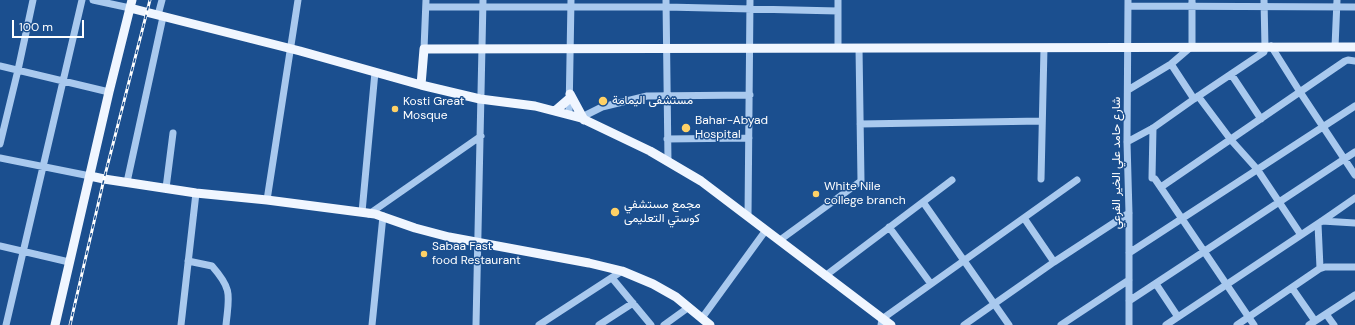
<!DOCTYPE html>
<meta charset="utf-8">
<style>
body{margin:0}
#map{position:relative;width:1355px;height:325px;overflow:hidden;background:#1b4f8f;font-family:"DM Sans",sans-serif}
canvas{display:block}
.scale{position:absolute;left:12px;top:20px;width:72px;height:18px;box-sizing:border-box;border:2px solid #fff;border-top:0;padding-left:5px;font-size:12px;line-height:14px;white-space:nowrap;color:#fff;-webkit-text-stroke:3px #1b4f8f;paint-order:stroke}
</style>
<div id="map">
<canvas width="1355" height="325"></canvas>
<div class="scale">100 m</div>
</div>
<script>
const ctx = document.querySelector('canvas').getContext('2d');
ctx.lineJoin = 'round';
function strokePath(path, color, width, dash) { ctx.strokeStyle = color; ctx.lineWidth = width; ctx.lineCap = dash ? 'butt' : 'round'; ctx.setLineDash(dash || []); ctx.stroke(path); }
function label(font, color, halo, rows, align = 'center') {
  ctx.font = font + ' "DM Sans",Vazirmatn,sans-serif'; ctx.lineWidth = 3; ctx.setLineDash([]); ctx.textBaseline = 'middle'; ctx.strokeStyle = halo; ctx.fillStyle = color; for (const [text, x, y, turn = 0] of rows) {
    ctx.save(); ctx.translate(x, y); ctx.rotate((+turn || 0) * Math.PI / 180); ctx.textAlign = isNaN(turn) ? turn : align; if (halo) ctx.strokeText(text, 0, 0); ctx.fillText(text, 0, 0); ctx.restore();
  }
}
strokePath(new Path2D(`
 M93,0l37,8
 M666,0l2,161
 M1128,0l-1,142 2,71v112
 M1128,6l227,1
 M426,7h240l172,4
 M158,15l4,-15
 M1271,46l29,46 55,83
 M838,47v-47
 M1335,47l2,-47
 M424,49l2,-49
 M1171,64l23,35
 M0,66l109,26
 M1231,74l30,45
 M1128,90l43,-26 21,-18v-46
 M1198,96l33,44 26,29 44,66
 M569,115l2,-115
 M582,117l20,-10 45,-11 103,-1
 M860,124l182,-3
 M667,139l82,-1
 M1127,142l26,-14 41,-29 70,-47 1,-5 -1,-47
 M0,144l18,-74 15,-70
 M0,158l90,18
 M1152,178l1,-50
 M1041,179l3,-131
 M1155,179l99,146
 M127,182l36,-165
 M1161,187l184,-126 3,-1 7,1
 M166,188l7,-55
 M267,200l31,-200
 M923,202l86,123
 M362,212l13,-140
 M369,214l112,-78
 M748,216l2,-216
 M1024,218l30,44
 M1322,221l33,2
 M1318,224l2,44
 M889,227l42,57
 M780,240l81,-59 -2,-133
 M0,246l69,16
 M1129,253l226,-147
 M188,261l24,5c21,24 17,29 14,59
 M825,276l127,-96
 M612,278l39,47
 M1156,284l22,33
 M1292,288l23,33
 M1129,301l226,-149
 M1326,314l8,11
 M702,318l64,-88
 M6,325l76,-325
 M181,325l15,-132
 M372,325l11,-109
 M476,325l7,-325
 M539,325l83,-54
 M599,325l34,-22
 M664,325l25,-18
 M881,325l1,-6 195,-139
 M964,325l90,-63 75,-49
 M1061,325l68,-45
 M1166,325l156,-104 33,-23
 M1237,325l82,-56 6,-2h30
 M1309,325l46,-30`), '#a9c9ee', 7);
strokePath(new Path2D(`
 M130,8l170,43 121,34 59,14 55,7 46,12 69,33 51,30 190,144
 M421,85l3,-36 931,-2
 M570,94l14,26
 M555,111l15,-13
 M90,176l14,3 92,14 71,7 108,14 40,14 34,9 140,26 33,8 31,13 23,13 34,28
 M55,325l54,-233 23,-92`), '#f0f6ff', 9);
const rail = new Path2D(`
 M70,325l34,-146 46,-179`);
strokePath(rail, '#fff', 3);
strokePath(rail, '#1b4f8f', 1.5, [4.5]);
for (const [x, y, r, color] of [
 [603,101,5,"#ffd166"],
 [395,109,4,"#ffd166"],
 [686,128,5,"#ffd166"],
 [816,194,4,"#ffd166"],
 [615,212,5,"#ffd166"],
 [424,254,4,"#ffd166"]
]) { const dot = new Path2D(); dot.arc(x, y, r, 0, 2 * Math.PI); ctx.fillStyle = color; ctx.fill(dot); strokePath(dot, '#1b4f8f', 1.5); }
label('12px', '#fff', '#1b4f8f', [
 ["مستشفى اليمامة",612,101],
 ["Kosti Great",403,102],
 ["Mosque",403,116],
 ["Bahar-Abyad",695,121],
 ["Hospital",695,135],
 ["White Nile",824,187],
 ["college branch",824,201],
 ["مجمع مستشفي",624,205],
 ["كوستي التعليمى",624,219],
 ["Sabaa Fast",432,247],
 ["food Restaurant",432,261]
], 'left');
label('12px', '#fff', '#1b4f8f', [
 ["شارع حامد علي الخير الفرعي",1117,163,-90]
]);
</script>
